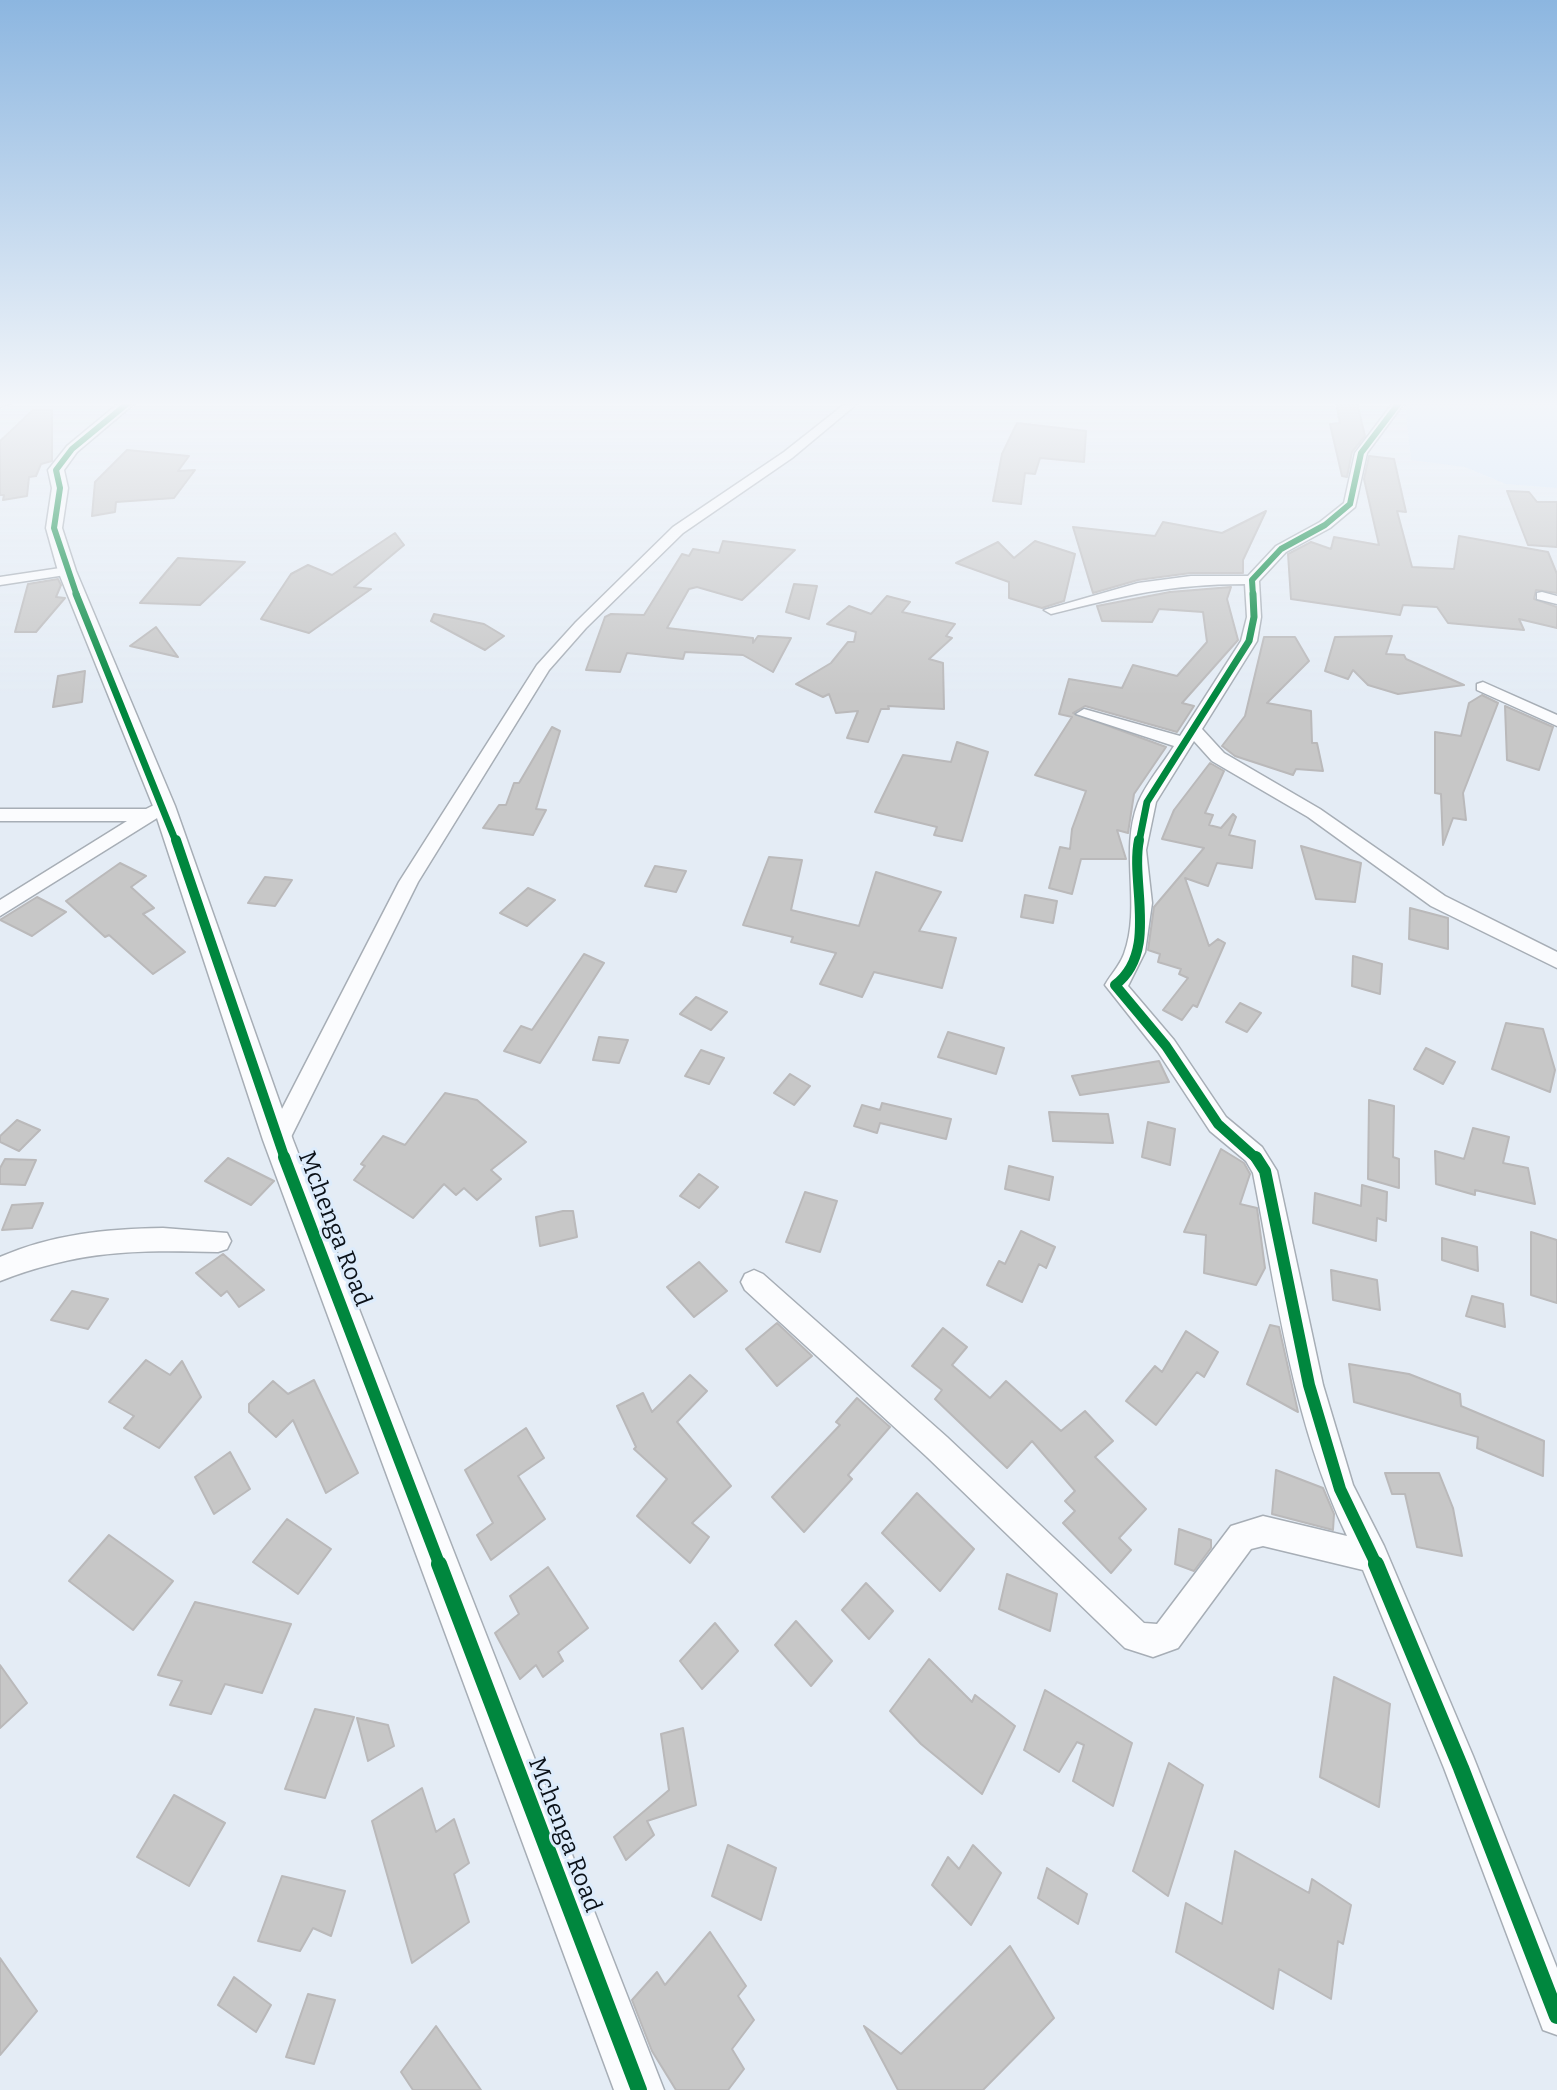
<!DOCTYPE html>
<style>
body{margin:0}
canvas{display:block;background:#e4ecf5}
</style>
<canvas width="1557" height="2090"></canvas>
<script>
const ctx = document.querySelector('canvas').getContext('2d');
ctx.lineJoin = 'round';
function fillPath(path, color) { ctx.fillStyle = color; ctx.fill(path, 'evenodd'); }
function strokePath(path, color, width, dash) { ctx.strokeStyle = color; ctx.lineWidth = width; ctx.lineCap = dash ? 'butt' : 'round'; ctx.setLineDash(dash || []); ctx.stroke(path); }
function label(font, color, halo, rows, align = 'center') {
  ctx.font = font + ' Bitter,serif'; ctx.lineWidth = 6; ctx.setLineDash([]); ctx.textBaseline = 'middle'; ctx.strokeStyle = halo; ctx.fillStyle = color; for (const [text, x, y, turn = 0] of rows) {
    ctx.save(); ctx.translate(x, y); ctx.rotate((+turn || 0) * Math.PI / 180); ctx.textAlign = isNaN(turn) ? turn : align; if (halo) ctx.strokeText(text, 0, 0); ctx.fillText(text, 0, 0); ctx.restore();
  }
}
fillPath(new Path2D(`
 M1405,403h152v85l-51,-4 -41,-17 -54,-7z`), '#d7e8fa');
const building = new Path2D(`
 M1336,403h21l8,33 -13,16 -5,25 -5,-1 -12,-52 10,-1z
 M33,410h19v51l-11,3 -5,12 -7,1 -2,19 -24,4 1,-5h-4v-54z
 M1017,423l69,8 -2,31 -44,-4 -5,16 -10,-1 -4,31 -28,-3 9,-47z
 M127,450l62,6 -11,15 17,-1 -21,28 -58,4 -1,10 -23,4 3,-34z
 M1369,456l25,3 12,53 -9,-1 15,56 42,2 5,-33 89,16 9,22v19l-21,-3 -2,9 23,8v21l-38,-9 5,11 -76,-7 -11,-16 -34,-2 -3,10 -109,-16 -3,-45 23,-12 20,7 3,-12 45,8 -15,-66z
 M1507,491l22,1 8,10h20v45l-29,-2z
 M1266,511l-23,49v13h-52l-53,7 -45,13 -20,-66 82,9 8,-14 59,11z
 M395,533l9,12 -50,42 17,2 -62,44 -48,-14 30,-45 17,-9 24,10z
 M723,541l72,9 -53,50 -45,-13 -8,2 -22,39 86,10v5l5,-7 33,2 -18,34 -30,-17 -58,-3 -2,7 -56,-6 -7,19 -34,-2 19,-53 6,-3 33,1 38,-61 7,2 4,-7 26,4z
 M1035,541l40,13 -11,47 -22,7 -33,-10v-16l-53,-19 42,-21 16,16z
 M178,558l67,4 -45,43 -60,-2z
 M58,579l3,6 -5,12 9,1 -29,34h-21l13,-48z
 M794,584l23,2 -8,33 -23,-7z
 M1231,587l-4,12 11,41 -56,63 12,3 -17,26 -92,-26 -12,7 93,34 -32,47 -6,39 -11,-3 9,29h-45l-9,35 -23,-6 11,-41 10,2 2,-20 14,-38 -51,-16 37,-58 -13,-3 10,-35 53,9 11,-23 44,11 30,-34 -4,-30 -44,-3 -7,13 -50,-1 -5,-15 73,-14z
 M887,596l23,6 -8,10 53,12 -9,12 6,2 -23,21 14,4 1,46 -56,-3 1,3h-8l-13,33 -21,-4 11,-27 -22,2 -7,-19 -6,3 -27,-13 35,-21 17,-21h6l2,-10 -29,-8 22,-18 22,8z
 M434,614l50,10 20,12 -19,14 -54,-29z
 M156,627l22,30 -48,-11z
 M1392,636l-6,18 18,1 2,4 58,26 -66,9 -30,-9 -15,-15 -5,9 -23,-8 10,-34z
 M1264,637h31l14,24 -42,42 44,8 1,32h5l6,28 -27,-2 -3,6 -58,-19 -13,-10 23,-30z
 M85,671l-3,31 -29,5 5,-31z
 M1482,695l16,8 -35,90 3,27 -13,-2 -10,27 -2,-51 -6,-1v-61l26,4 8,-33z
 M1505,706l48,21 -14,43 -32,-10z
 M552,727l8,4 -24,78 10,1 -13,25 -50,-7 16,-23h7l8,-22h5z
 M957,742l31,10 -26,89 -28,-6 3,-8 -62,-15 28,-57 48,7z
 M1210,763l14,8 -19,42 8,2 -4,10 12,3 12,-14 3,3 -7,18 26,6 -3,27 -35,-5 -9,23 -23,-8 24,68 9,-7 7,4 -28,64 -4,-2 -11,15 -19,-10 25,-32 -9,-4 2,-5 -23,-7 2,-8 -12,-4 6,-43 50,-59 -42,-9 12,-29z
 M1301,846l60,17 -6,39 -39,-3z
 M769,857l33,3 -11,50 68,16 17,-54 65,20 -22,39 37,7 -14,50 -68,-16 -12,25 -42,-13 16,-31 -45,-11 2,-5 -50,-12z
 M120,863l26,13 -15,11 23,21 -11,6 42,38 -32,22 -44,-39 -4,2 -39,-36z
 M655,866l31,5 -10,21 -31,-6z
 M265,877l27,3 -17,26 -27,-3z
 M528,888l27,12 -28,26 -27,-13z
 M1025,895l32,6 -4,22 -32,-6z
 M37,897l29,15 -34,24 -32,-16z
 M1410,908l38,10v31l-39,-10z
 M584,954l20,9 -64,100 -36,-12 17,-25 11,4z
 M1353,956l29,8 -2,30 -28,-8z
 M696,997l31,15 -16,18 -31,-16z
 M1240,1003l21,10 -14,19 -21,-10z
 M1506,1023l37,6 12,41 -5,22 -58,-23z
 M948,1032l56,16 -8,26 -58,-17z
 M599,1037l29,3 -9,23 -26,-3z
 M1426,1048l29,14 -12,22 -29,-15z
 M701,1050l23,8 -15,26 -24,-8z
 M1159,1061l10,21 -89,13 -8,-19z
 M790,1074l20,12 -16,19 -20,-12z
 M445,1093l32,7 49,42 -35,28 10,9 -24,21 -13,-12 -8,7 -12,-11 -31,34 -59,-38 11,-14 -4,-2 22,-28 22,9z
 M1369,1100l25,6 -1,51 6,2v29l-31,-9z
 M882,1103l69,16 -5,20 -66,-16 -3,10 -23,-7 8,-21 18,5z
 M1049,1112l59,2 5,29 -60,-2z
 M17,1120l23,10 -21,21 -19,-9v-6z
 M1148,1122l27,7 -5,36 -28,-8z
 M1473,1128l36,9 -6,26 25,5 7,36 -60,-14v5l-39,-11 -1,-33 29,8z
 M1221,1149l23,14 6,11 -10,30 17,4 8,60 -9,17 -52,-12 2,-38 -22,-3z
 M228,1158l46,23 -23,24 -46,-24z
 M5,1159l31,1 -11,25 -25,-1v-16z
 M1009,1166l44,11 -4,23 -44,-11z
 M699,1174l19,13 -19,21 -19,-12z
 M1362,1185l25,7 -1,29 -9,-3 -1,23 -63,-18 2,-30 46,13z
 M805,1192l32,9 -17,51 -34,-10z
 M43,1203l-11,25 -30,2 10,-25z
 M563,1211h10l4,26 -37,9 -4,-29z
 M1021,1231l34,16 -9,21 -7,-4 -17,38 -35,-17 12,-24 6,3z
 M1531,1232l26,8v63l-26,-8z
 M1442,1238l35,9 1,24 -36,-11z
 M223,1254l41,36 -25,17 -12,-16 -6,5 -25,-23z
 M699,1262l28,29 -33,26 -27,-30z
 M1331,1270l46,10 3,30 -47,-10z
 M72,1291l36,8 -20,30 -37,-9z
 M1472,1296l31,8 2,23 -39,-11z
 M777,1323l35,33 -35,30 -31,-37z
 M1270,1325l9,2 19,85 -51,-28z
 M943,1328l24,19 -15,18 38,33 16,-17 55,50 24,-20 28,30 -18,16 51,52 -27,29 12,12 -20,23 -48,-50 12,-12 -10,-10 10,-10 -43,-50 -25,27 -72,-69 7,-9 -30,-24z
 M1186,1331l32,21 -14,25 -7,-5 -41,53 -30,-24 29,-35 7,6z
 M146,1360l24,15 12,-14 19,36 -42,51 -35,-20 10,-12 -25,-14z
 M1349,1364l60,10 51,20 1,12 83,35 -1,35 -66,-28 1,-11 -124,-35z
 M690,1375l17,16 -30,31 54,64 -39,37 17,14 -19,26 -53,-47 30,-37 -33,-30 2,-2 -19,-41 26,-13 9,19z
 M314,1380l44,93 -32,20 -33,-73 -17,17 -27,-25v-8l24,-23 15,13z
 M857,1398l33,29 -42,48 4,4 -48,53 -32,-35 68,-72 -4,-3z
 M526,1428l18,30 -26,18 27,43 -54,41 -14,-25 16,-12 -28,-53z
 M230,1452l20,37 -36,25 -19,-37z
 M1276,1470l47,18 11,26 -1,16 -61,-16z
 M1385,1473h54l14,35 9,48 -45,-9 -12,-53h-13z
 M917,1493l57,56 -34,42 -58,-58z
 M287,1519l44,30 -33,45 -45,-32z
 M1179,1529l32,11v8l-17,23 -19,-7z
 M109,1535l64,46 -40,49 -64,-49z
 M548,1567l40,61 -30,24 5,9 -20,16 -7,-12 -16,14 -25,-46 24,-19 -9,-18z
 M1007,1574l50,20 -7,37 -51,-22z
 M866,1583l27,28 -24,28 -27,-29z
 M195,1602l96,22 -29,69 -37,-9 -14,30 -41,-9 12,-24 -24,-6z
 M796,1621l36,40 -21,25 -36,-41z
 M715,1623l23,28 -36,38 -22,-28z
 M929,1659l43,43 3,-7 40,31 -33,68 -61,-50 -31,-33z
 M0,1665l27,38 -27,25z
 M1334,1677l56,27 -11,103 -59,-30z
 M1045,1690l87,53 -19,63 -40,-25 11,-36 -7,-3 -18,30 -35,-22z
 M315,1709l39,8 -29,81 -40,-9z
 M357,1718l31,7 6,21 -26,15z
 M683,1728l13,77 -49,16 7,14 -28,25 -12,-23 55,-47 -8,-56z
 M1169,1763l34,22 -35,111 -35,-25z
 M422,1788l14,44 18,-13 15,44 -15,11 15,48 -57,41 -40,-142z
 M174,1795l51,28 -36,63 -52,-29z
 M728,1845l48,23 -15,52 -49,-24z
 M973,1845l28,28 -30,52 -39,-40 16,-28 11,12z
 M1235,1851l74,42 3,-14 39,26 -8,39 -5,-3 -7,58 -52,-30 -6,40 -97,-57 10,-49 36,21z
 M1047,1868l40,26 -9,30 -40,-26z
 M282,1876l63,15 -14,45 -18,-8 -13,23 -42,-10z
 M710,1932l36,54 -8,10 16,24 -22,29 12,20 -16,21h-52l-24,-39 -20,-51 25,-28 8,13z
 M1010,1946l44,72 -71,72h-85l-34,-64 37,28z
 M0,1958l37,53 -37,44z
 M234,1977l37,28 -15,27 -38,-27z
 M308,1994l27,6 -21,64 -28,-7z
 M436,2026l45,64h-68l-12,-18z`);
fillPath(building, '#c7c7c7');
strokePath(building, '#bab9ba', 2);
const minor = new Path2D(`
 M0,403h11l-11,4z
 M846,403h12l-66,55 -109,75 -97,95 -37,42 -131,212 -132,265 -8,3 -8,-3 -4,-7 133,-258 138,-217 39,-43 97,-95 111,-75z
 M1393,403h11l-37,50 -12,54 -25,21 -44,24 -27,29 2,36 -4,24 -55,88 22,24 96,56 125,87 112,56v16l-126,-62 -123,-89 -96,-56 -18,-20 -38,61 -10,48 6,53 -7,49 -17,34 46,54 52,77 36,30 15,24 46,214 30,100 31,61 89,210 84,212v67l-14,-5 -99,-262 -81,-198 -100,-24 -12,3 -73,99 -25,9 -28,-9 -198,-191 -182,-167 -4,-8 4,-8 9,-4 9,4 184,163 197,186 13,1 74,-98 32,-10 84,20c-54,-113 -70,-241 -94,-363l-7,-12 -36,-30 -52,-79 -53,-67c6,-11 14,-18 19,-31 18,-49 -5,-102 14,-151 8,-20 25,-39 36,-57l-98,-32 8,-5 96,27 61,-95 6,-24 -2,-33c-75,0 -122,12 -194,30l-7,-4 94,-27 53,-7h57l28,-30 44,-24 24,-19 11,-50z
 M67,567l5,1v6l-72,11v-8z
 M1542,592l15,4v8l-20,-5v-6z
 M1483,682l74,33v11l-80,-36v-6z
 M164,800l9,6 -3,4 -170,106v-16l127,-79h-127v-12h146z
 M163,1228l64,5 4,8 -4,8 -9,3c-85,-2 -137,-2 -218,29v-24c53,-23 106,-28 163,-29z`);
const tertiary = new Path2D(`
 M119,403h16l-58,49 -13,18 4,18 -6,40 14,43 99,235 118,334 371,950h-50l-351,-950 -110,-334 -95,-235 -12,-43 6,-40 -4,-18 19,-24z`);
strokePath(minor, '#a7aeb6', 3);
strokePath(tertiary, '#a7aeb6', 3);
fillPath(minor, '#fbfcfe');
fillPath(tertiary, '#fbfcfe');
strokePath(new Path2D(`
 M77,596l-23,-68 6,-40 -4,-18 16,-21 56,-46
 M1253,596l-1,-16 29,-31 44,-24 25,-21 11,-51 38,-50`), '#00873e', 6);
strokePath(new Path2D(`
 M76,594l100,248
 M1139,842l8,-40 102,-161 5,-24 -1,-23`), '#00873e', 7);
strokePath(new Path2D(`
 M176,840l109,319
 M1139,840c-9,43 20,112 -24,145l51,61 52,78 39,35`), '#00873e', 10);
strokePath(new Path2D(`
 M284,1157l156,409
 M1256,1157l9,14 44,214 31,104 37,77`), '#00873e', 12);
strokePath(new Path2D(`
 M439,1564l200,526
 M1376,1564l85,204 96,248`), '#00873e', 16);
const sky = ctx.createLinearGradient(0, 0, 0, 696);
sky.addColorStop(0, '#8cb6e0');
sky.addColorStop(0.58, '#f3f6fa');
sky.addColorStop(1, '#f3f6fa00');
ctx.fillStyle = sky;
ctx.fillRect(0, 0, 1557, 696);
label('24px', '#0b1118', '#ddecfc', [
 ["Mchenga Road",334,1229,69],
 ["Mchenga Road",564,1835,69]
]);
</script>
